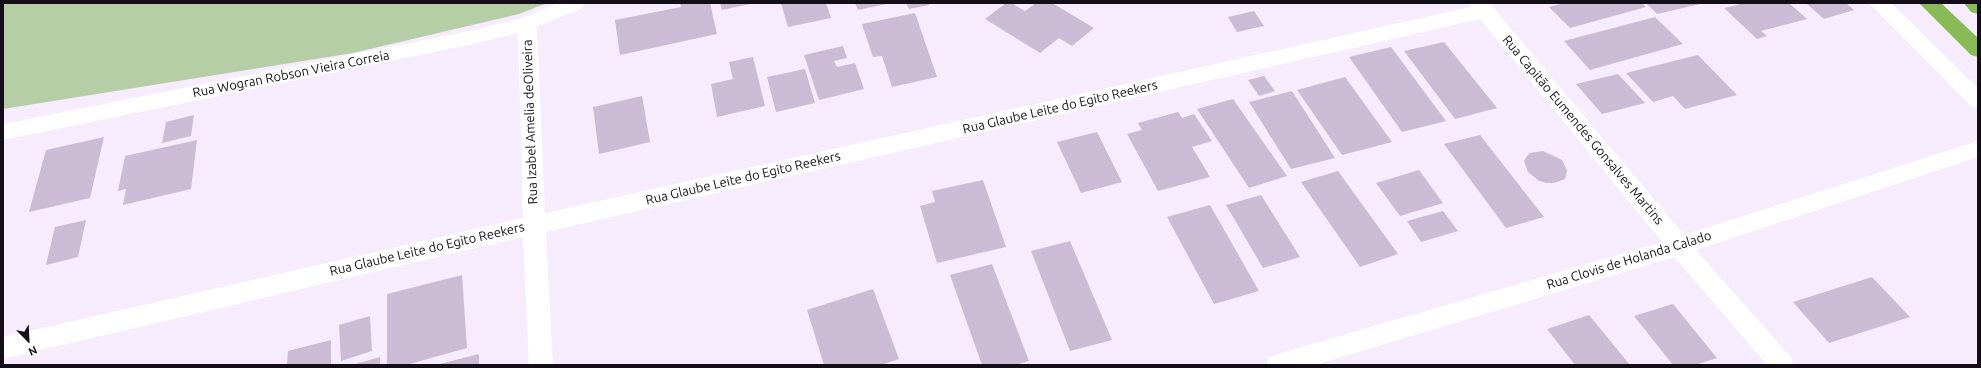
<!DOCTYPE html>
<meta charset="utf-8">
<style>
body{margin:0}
#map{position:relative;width:1981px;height:368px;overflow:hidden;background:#f6ecfd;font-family:Ubuntu,sans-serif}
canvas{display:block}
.frame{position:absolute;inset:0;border:4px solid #130e17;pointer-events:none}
.north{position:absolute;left:8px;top:320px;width:40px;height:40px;-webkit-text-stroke:3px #fff;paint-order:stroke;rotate:156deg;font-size:11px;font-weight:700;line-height:16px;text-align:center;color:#130e17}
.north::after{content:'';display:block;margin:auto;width:14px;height:18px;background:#130e17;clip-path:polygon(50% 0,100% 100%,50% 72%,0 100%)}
</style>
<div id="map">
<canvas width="1981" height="368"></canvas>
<div class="frame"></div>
<div class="north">N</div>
</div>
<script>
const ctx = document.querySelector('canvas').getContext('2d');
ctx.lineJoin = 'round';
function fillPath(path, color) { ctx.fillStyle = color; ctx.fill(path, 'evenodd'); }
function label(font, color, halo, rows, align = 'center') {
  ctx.font = font + ' Ubuntu,sans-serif'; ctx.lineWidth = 4; ctx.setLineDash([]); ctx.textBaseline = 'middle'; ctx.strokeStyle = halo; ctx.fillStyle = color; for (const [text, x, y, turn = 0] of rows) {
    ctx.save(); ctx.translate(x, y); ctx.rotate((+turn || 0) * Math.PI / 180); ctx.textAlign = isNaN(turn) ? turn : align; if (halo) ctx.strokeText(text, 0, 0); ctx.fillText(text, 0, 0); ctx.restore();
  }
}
fillPath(new Path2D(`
 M3,3h544l-28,11 -166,39 -350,56z`), '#b6cea5');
fillPath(new Path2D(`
 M680,3h30l7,31 -97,21 -5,-35 66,-13z
 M720,3h30v1l-28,6z
 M781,3h45l5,15 -43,9z
 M855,3h31v1l-28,6z
 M906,3h22l1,2 -20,4z
 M1006,3h5l14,8 11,-8h16l42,25 -22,18 -13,-8 -19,15 -55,-34z
 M1565,3h77l4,4 -76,21 -21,-21z
 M1646,3h54v1l-43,10z
 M1745,3h44l18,16 -46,12 6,5 -10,3 -33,-31z
 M1806,3h40l8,7 -30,9z
 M1254,11l10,15 -27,6 -9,-15z
 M915,13l22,64 -45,10 -10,-31 -9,1 -11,-33z
 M1655,17l28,27 -93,26 -26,-29z
 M1444,42l53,66 -42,11 -51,-68z
 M843,46l4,12 -13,3 3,6 18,-4 9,26 -45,11 -15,-45z
 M1391,47l55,74 -44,11 -53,-75z
 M1698,55l39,40 -52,14 -12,-13 -20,6 -27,-29z
 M753,57l12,49 -48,11 -6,-33 22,-5 -4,-17z
 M805,69l10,34 -39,9 -9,-35z
 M1618,74l27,29 -43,11 -26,-30z
 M1264,76l11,15 -16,5 -11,-16z
 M1345,77l47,65 -50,13 -45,-65z
 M1292,91l43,67 -44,11 -42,-67z
 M642,96l8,46 -51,12 -6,-47z
 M1233,99l54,77 -38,12 -52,-79z
 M1178,112l4,6 12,-4 18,27 -20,6 18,30 -52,14 -31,-57 15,-4 -4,-7z
 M194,115l-3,21 -29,7 4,-21z
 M1097,132l25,50 -41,11 -24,-51z
 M1480,135l64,82 -38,11 -62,-84z
 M104,137l-14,61 -61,14 17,-62z
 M197,140l-6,49 -68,16 3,-16 -8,2 7,-35z
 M1543,151l19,9 5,10 -2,9 -11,4h-7l-8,-2 -11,-9 -4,-11 3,-5 3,-3z
 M1419,170l24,33 -43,13 -24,-33z
 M1338,171l60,83 -38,13 -59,-85z
 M983,180l23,67 -69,16 -17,-57 15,-4 -3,-11z
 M1261,195l39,62 -37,11 -37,-63z
 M1210,205l49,86 -45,13 -47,-87z
 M1443,211l15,20 -37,11 -14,-21z
 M86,220l-8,37 -32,8 9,-38z
 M1070,241l42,99 -42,11 -39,-100z
 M992,264l37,97 -14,4h-33l-32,-90z
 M462,275l5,73 -61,17h-19v-71z
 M1872,277l38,40 -81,26 -36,-41z
 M873,289l26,70 -18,6h-57l-17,-55z
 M1673,304l44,54 -22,7h-22l-39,-49z
 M1589,315l41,50h-55l-28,-36z
 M370,316l2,35 -31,10 -2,-36z
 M331,340v25h-44l1,-14z
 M479,354v11h-39v-1z
 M380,357v8h-28z`), '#cbbbd5');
fillPath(new Path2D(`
 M558,3h27l-3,5 -45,19 8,186 926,-206 -3,-4h21l3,3 192,229 294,-94v16l-282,93 95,107 3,8h-27l-93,-108 -359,108h-49l3,-8 9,-3 384,-112 -182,-223 -934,213 7,133h-24l-6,-128 -520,122v-22l520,-119 -5,-185 -44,11 -471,96v-16l471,-94 48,-12z`), '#fff');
fillPath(new Path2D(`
 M1869,3h22l87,85v21l-7,-3z`), '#fff');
fillPath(new Path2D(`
 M1919,3h22l37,35v19l-7,-2z
 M1964,3h14v11l-7,-2z`), '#88ba58');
label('13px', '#130e17', '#fff', [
 ["Rua Wogran Robson Vieira Correia",291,74,-11],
 ["Rua Glaube Leite do Egito Reekers",1060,107,-13],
 ["Rua Izabel Amelia deOliveira",530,122,-92],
 ["Rua Capitão Eumendes Gonsalves Martins",1583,130,50],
 ["Rua Glaube Leite do Egito Reekers",743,178,-13],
 ["Rua Glaube Leite do Egito Reekers",427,249,-13],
 ["Rua Clovis de Holanda Calado",1629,260,-17]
]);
</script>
